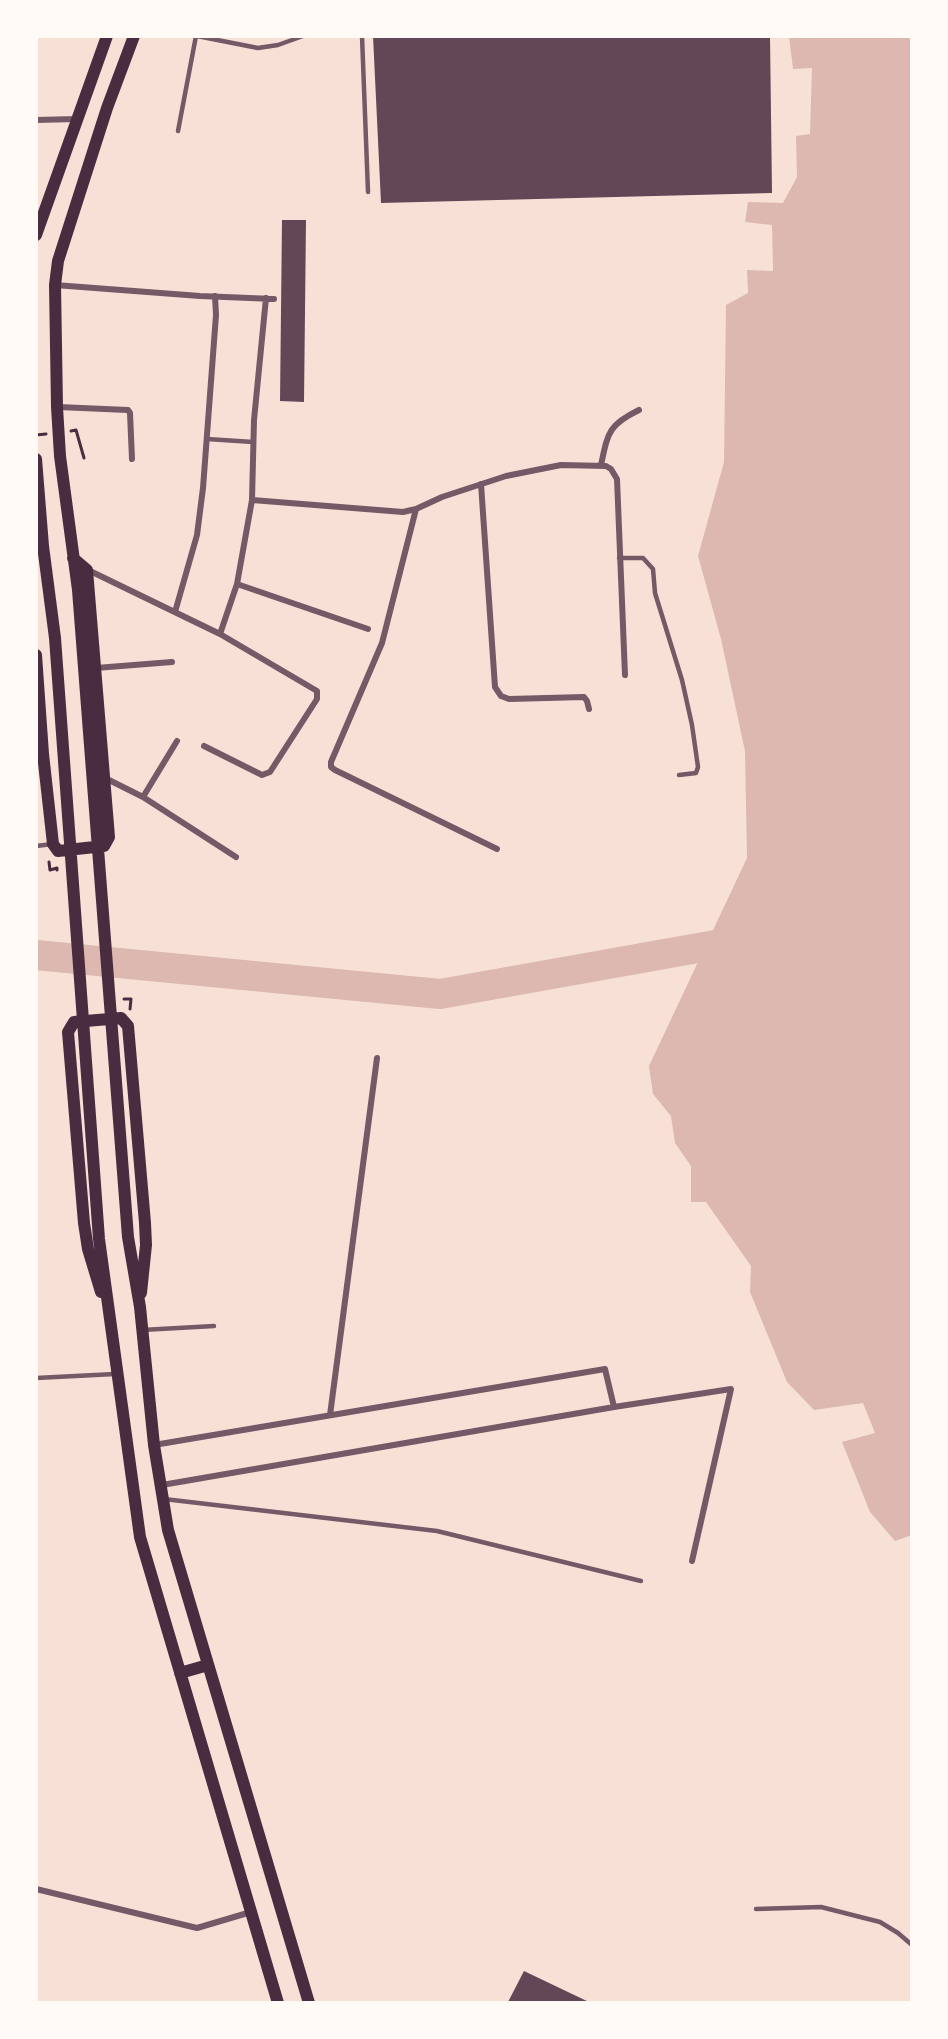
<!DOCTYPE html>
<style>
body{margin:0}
#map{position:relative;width:948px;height:2039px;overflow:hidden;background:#f7e1d7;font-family:Commissioner,sans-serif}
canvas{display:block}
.frame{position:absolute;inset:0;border:38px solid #fffaf5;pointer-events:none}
</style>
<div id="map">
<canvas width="948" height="2039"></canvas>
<div class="frame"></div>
</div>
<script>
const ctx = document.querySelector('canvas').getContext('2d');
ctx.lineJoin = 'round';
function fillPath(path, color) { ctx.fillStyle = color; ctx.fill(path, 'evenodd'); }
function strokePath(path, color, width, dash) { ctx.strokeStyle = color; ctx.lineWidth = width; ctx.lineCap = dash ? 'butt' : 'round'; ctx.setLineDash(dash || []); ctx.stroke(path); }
fillPath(new Path2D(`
 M789,36h123v1499l-17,6 -25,-29 -28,-70 33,-9 -12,-30 -49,7 -27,-28 -37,-90 1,-26 -45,-64h-15v-36l-16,-23 -4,-27 -18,-22 -4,-28 98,-208 -2,-107 -24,-112 -23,-83 26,-94 2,-157 22,-12 -1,-23 26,1 -1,-46 -27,-3 3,-20 35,1 14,-26 -1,-41 14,-2 2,-66 -19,1z`), '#dcb8b0');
strokePath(new Path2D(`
 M36,955l404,39 303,-54`), '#dcb8b0', 30);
fillPath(new Path2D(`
 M373,36h397l2,157 -391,10z
 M282,220h24l-2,182 -24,-1z
 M524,1971l67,32 -83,-1z`), '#644757');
strokePath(new Path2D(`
 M71,431l5,-1 8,28
 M36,435l10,-1
 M49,862l1,8 7,-2v2
 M124,999h7l-1,10`), '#4a2c40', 3);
strokePath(new Path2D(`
 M197,36l61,12 20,-3 25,-9
 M362,36l6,156
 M178,131l18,-95
 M207,439l46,3
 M619,558h24l10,11 2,24 27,87 10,45 6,42 -2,6 -17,2
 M36,846l17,-2
 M142,1330l72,-4
 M36,1378l79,-4
 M164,1499l273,32 204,50
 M756,1909l65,-2 59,15 18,11 14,12`), '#755966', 4.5);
strokePath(new Path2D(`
 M36,120l41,-1
 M55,285l145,11 74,3
 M58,407l70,3 2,3 2,46
 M601,465c7,-32 7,-40 38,-55
 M481,484l14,203 6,9 8,3 75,-2 3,4 2,8
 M252,500l151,12 13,-3 26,-12 64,-21 55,-11 45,1 5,3 6,10 8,196
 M416,509l-34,134 -51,119v5l4,3 162,79
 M88,570l132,64 97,57v8l-47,73 -8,3 -58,-29
 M237,584l131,45
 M175,612l22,-77 6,-47 13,-173 -1,-19
 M220,634l17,-50 15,-84 2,-80 12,-122
 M96,668l76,-6
 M105,778l38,19 93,60
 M143,797l34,-56
 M330,1415l47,-357
 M154,1445l451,-76 9,38
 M162,1485l452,-78 117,-18 -39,172
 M36,1889l161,39 54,-16`), '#755966', 6);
strokePath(new Path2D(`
 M134,36l-27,72 -49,153 -3,24 2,122 3,49 18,134 50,647 12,70 14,138 14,85 141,473
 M36,235l71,-199
 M36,459l7,87 12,92 44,601 41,298 138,466
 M36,655l7,99 10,90 5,7 46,-5 5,-9 -22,-267 -14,-12
 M101,1292l-13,-43 -4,-26 -16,-191 6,-10 47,-4 7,8 17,197 1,22 -5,48
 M180,1673l28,-8`), '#4a2c40', 12);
</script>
